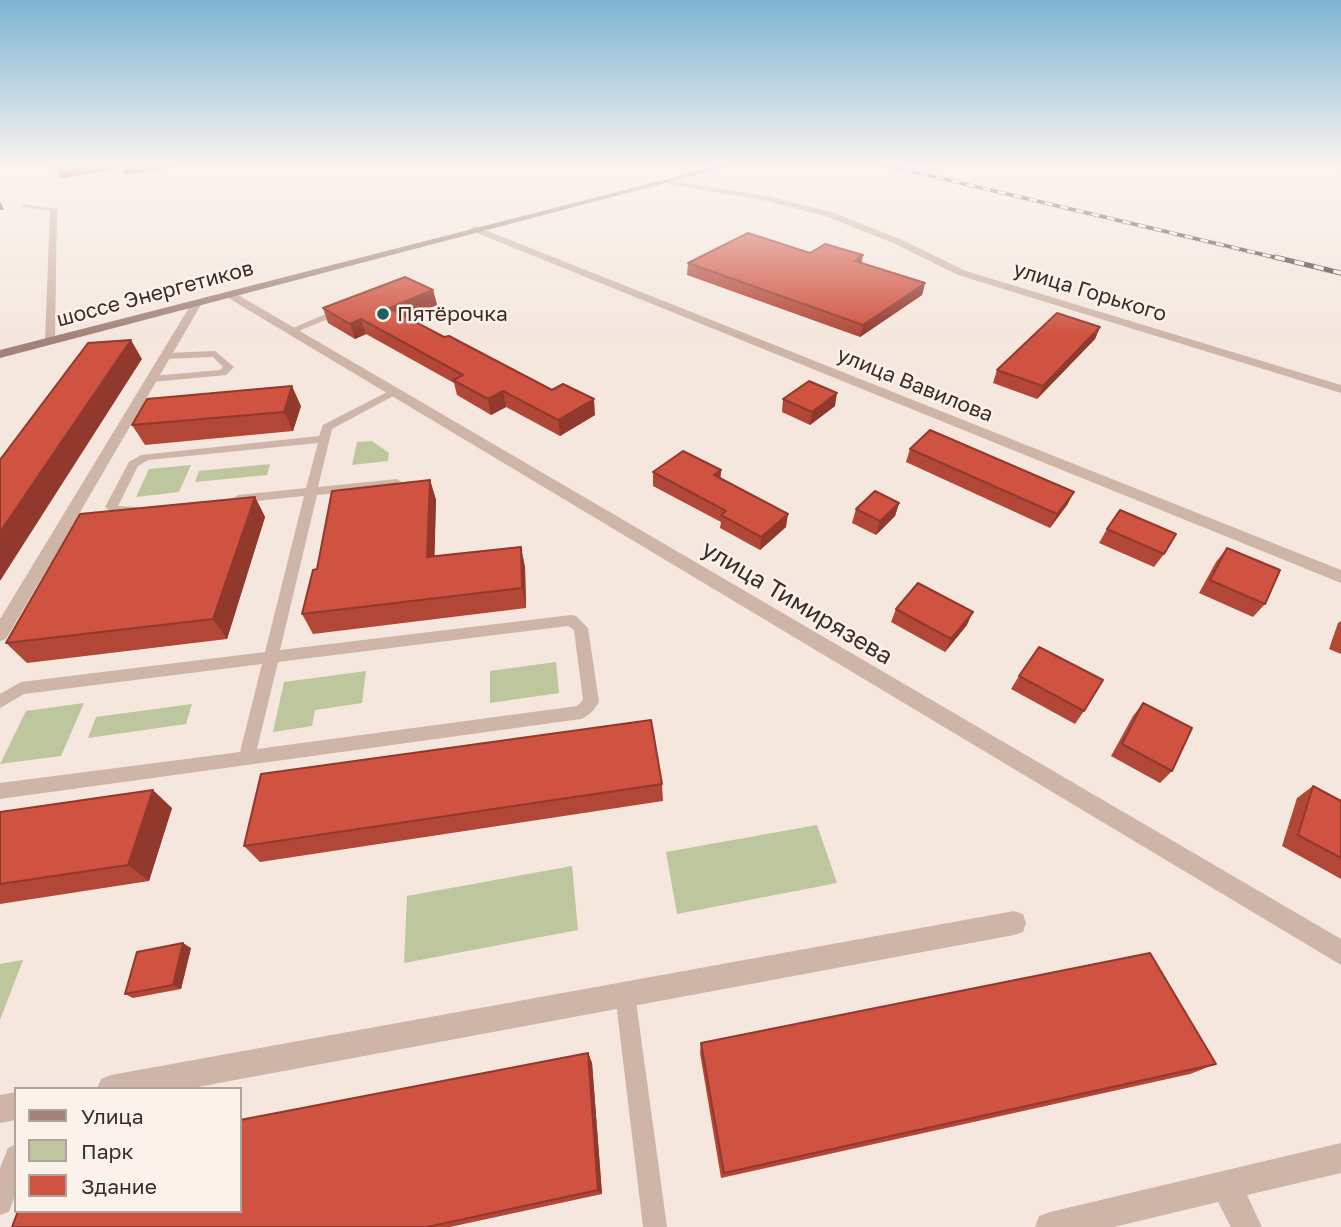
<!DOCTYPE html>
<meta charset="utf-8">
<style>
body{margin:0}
#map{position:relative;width:1341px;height:1227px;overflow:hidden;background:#f5e7de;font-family:"Golos Text",sans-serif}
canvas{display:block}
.legend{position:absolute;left:14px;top:1087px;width:228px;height:126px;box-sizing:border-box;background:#fcf2eb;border:2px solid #afa39d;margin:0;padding:9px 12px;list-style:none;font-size:21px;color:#3b2c29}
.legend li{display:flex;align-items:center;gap:14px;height:35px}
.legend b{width:35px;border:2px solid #afa39d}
</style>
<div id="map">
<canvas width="1341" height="1227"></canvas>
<ul class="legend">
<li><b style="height:9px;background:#a38379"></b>Улица</li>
<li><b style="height:19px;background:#bdc69c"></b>Парк</li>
<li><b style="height:19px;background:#d05240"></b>Здание</li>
</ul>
</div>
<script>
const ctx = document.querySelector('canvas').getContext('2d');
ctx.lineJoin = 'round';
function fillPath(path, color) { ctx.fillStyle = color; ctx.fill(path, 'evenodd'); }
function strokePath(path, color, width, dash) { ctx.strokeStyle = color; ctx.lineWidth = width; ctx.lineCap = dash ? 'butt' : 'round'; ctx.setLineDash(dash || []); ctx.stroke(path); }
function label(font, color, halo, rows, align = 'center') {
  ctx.font = font + ' "Golos Text",sans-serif'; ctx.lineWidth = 5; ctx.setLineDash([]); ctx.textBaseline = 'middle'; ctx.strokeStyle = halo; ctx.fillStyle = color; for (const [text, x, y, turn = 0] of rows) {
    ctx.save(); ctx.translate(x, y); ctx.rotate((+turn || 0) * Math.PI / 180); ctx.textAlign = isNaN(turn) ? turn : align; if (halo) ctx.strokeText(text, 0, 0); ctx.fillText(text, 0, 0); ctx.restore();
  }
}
fillPath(new Path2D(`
 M372,441l17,12 -1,8 -36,4 5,-23z
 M270,464l-3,11 -72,7 4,-11z
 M191,465l-12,27 -43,5 13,-28z
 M556,662l3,31 -69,10v-32z
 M366,671l-4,32 -47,7 -3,16 -39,6 11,-50z
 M84,703l-23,53 -61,8 26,-53z
 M192,704l-6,20 -98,14 8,-21z
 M817,825l20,58 -160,31 -11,-62z
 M572,866l6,64 -174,33 3,-67z
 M23,960l-23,60v-56z`), '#bdc69c');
strokePath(new Path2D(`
 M884,166l390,93`), '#bb9f92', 2, [2, 2]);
strokePath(new Path2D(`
 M1267,257l74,18`), '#bb9f92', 2.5, [2.5, 2.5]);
fillPath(new Path2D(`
 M23,204l34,5 -2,132 -5,3 -5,-3 5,-130 -29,-4z
 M342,307l4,3 -1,2 -51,21 -8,-2z
 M215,351l19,16 -8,8 -74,7 -5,-3 5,-3 68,-6 3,-3 -10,-10 -48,2 -5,-3 5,-3z
 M393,389l5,3 -1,2 -65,35 -14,58 79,-8 6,4 -6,4 -80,8 -37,155 291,-35 5,1 12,12 11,74c-4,7 -10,14 -18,17l-581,80v-16l240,-31 22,-88 -238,30 -24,14v-14l21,-12 244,-30 39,-156 -66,7 -6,-4 6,-4 68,-7 12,-45 -170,17 -10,6 -20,40 20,1 2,3 -2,3 -21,3 -12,-9 24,-45 12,-7 178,-19 4,-11zM568,626l6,4 9,70 -6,6 -320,43 21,-87z
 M625,984l7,3 3,7 32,233h-24l-28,-233 3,-7z
 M16,1144v48l-7,20 -9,3v-47l8,-20z`), '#ceb5a8');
fillPath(new Path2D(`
 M669,180l98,16 64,16 69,27 66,32 375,114v8l-383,-118 -65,-32 -68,-27 -58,-15 -101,-17z
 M475,226l866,344v13l-869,-352 -2,-2z
 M225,292h8l1108,647v26l-1116,-669z
 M193,301l9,2 -196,336 -6,2v-22z
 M1014,911l9,3 3,9 -3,9 -9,3 -827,154h-90l4,-10 10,-4z
 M16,1092v28l-16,3v-28z
 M1341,1143v30l-94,22 15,32h-31l-13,-25 -104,25h-79l4,-11 11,-4z`), '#ceb5a8');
fillPath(new Path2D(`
 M718,166h12l-730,192v-8z`), '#a38379');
const railFar1 = new Path2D(`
 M889,166l393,93`);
const rail = new Path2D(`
 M1275,257l66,16`);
strokePath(railFar1, '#3b2c29', 3.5);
strokePath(rail, '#3b2c29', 5);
strokePath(railFar1, '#fcf2eb', 2.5, [8]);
strokePath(rail, '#fcf2eb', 3.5, [10]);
fillPath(new Path2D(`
 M810,253l52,10 63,20 -3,12 -62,42 -173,-62 1,-12z
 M433,290l4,15 -31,12 189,98 -35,21 -54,-29 -15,8 -34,-20 -3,-12 -88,-49 -11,5 -27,-16 -5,-15z
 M1100,327l-5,12 -58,60 -44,-16 4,-13z
 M783,399l52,7 -25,19 -28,-13z
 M301,406l-8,25 -148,14 -13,-20z
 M910,449l164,43 -7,13 -17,23 -144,-66z
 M721,470l-1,8 66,49 -26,23 -40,-22 1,-6 -68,-36v-14z
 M430,480l6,20 -2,56 91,11 1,41 -213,26 -11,-20 15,-45z
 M255,497l10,20 -38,122 -200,24 -21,-20z
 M899,503l-4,13 -19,19 -24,-12 4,-14z
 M1107,529l57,25 -10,13 -55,-24z
 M1227,548l38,56 -12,13 -54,-24 17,-31z
 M896,609l71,16 -22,27 -54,-30z
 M1341,621v33l-12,-5 9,-26z
 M1019,676l65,35 -9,13 -64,-35z
 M1143,703l29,68 -12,12 -49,-27 22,-40z
 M662,784l1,17 -403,61 -16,-16z
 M1313,786l28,15v78l-59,-33 15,-48z
 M172,808l-23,73 -149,23v-92z
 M191,948l-10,41 -48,9 -8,-4z
 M701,1043l515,21 -26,10 -469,104 -21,-125z
 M588,1053l4,10 10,131 -152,33h-438z`), '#b34737');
fillPath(new Path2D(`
 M85,166h35l1,2 -60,11 -5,-8z
 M130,166h51l-56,9 -4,-8z
 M0,201l4,9h-4z
 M863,255l-2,12 -6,-6z
 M925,283l-3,12 -62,42 3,-12z
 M433,290l4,15 -44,18 -4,-15z
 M361,319l5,15 -11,5 -5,-15z
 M1100,327l-5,12 -58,60 6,-13z
 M131,340l11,19 -142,222v-49z
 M292,386l9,20 -8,25 -9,-19z
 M503,391l3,16 -15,8 -3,-16z
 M837,393l-2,13 -25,19 2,-13z
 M594,399l1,16 -35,21 -2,-16z
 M721,470l-1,14 -6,-9z
 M430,480l6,20 -2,77 -7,-20z
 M1074,492l-7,13 -17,23 7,-14z
 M255,497l10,20 -38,122 -14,-20z
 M899,503l-4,13 -19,19 4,-14z
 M788,514l-2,13 -26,23 1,-13z
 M521,547l4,20 1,41 -4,-20z
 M973,612l-6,13 -22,27 6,-13z
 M153,790l19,18 -23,73 -21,-16z
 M183,943l8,5 -10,41 -8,-4z
 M588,1053l4,10 10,131 -4,-4z`), '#92392d');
const building = new Path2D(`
 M54,166h31l-29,5z
 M748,233l62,20 15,-9 38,11 -8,6 70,22 -62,42 -175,-62z
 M405,277l28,13 -44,18 55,29 5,-1 103,54 11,-6 31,15 -36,21 -55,-29 -15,8 -35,-19 10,-5 -102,-56 -11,5 -27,-16z
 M1057,313l43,14 -57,59 -46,-16z
 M131,340l-131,192v-72l88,-117z
 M809,381l28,12 -25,19 -29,-13z
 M292,386l-8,26 -152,13 15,-26z
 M930,430l144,62 -17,22 -147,-65z
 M683,451l38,19 -7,5 74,39 -27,23 -40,-22 5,-4 -73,-39z
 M430,480l-3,77 94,-10 1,41 -220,26 11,-44 4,-1 15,-78z
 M875,491l24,12 -19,18 -24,-12z
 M255,497l-42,122 -207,24 74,-129z
 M1120,510l56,24 -12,20 -57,-25z
 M1227,548l53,22 -15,34 -55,-24z
 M918,583l55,29 -22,27 -55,-30z
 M1039,647l64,33 -19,31 -65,-35z
 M1143,703l49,25 -20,43 -50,-27z
 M651,720l11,64 -418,62 17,-72z
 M1313,786l28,15v57l-43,-23z
 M153,790l-25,75 -128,19v-72z
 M183,943l-10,42 -48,9 12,-42z
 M1150,953l66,111 -492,109 -23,-130z
 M588,1053l10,137 -171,37h-415l6,-16h222v-91z`);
fillPath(building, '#d05240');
strokePath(building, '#92392d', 2);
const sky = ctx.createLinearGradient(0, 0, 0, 337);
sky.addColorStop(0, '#7cb4d2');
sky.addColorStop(0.49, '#faf4f0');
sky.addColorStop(1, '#faf4f000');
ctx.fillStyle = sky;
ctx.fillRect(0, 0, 1341, 337);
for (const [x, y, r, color] of [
 [383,314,7,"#1a615d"]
]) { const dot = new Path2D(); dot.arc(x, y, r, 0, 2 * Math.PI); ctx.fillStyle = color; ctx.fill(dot); strokePath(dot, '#fcf2eb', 2.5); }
label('21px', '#3b2c29', '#fcf2eb', [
 ["улица Горького",1090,292,17],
 ["шоссе Энергетиков",155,294,-15],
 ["улица Вавилова",915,385,22]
]);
label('21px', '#3b2c29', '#fcf2eb', [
 ["Пятёрочка",397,314]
], 'left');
label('24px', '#3b2c29', '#fcf2eb', [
 ["улица Тимирязева",797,603,31]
]);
</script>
